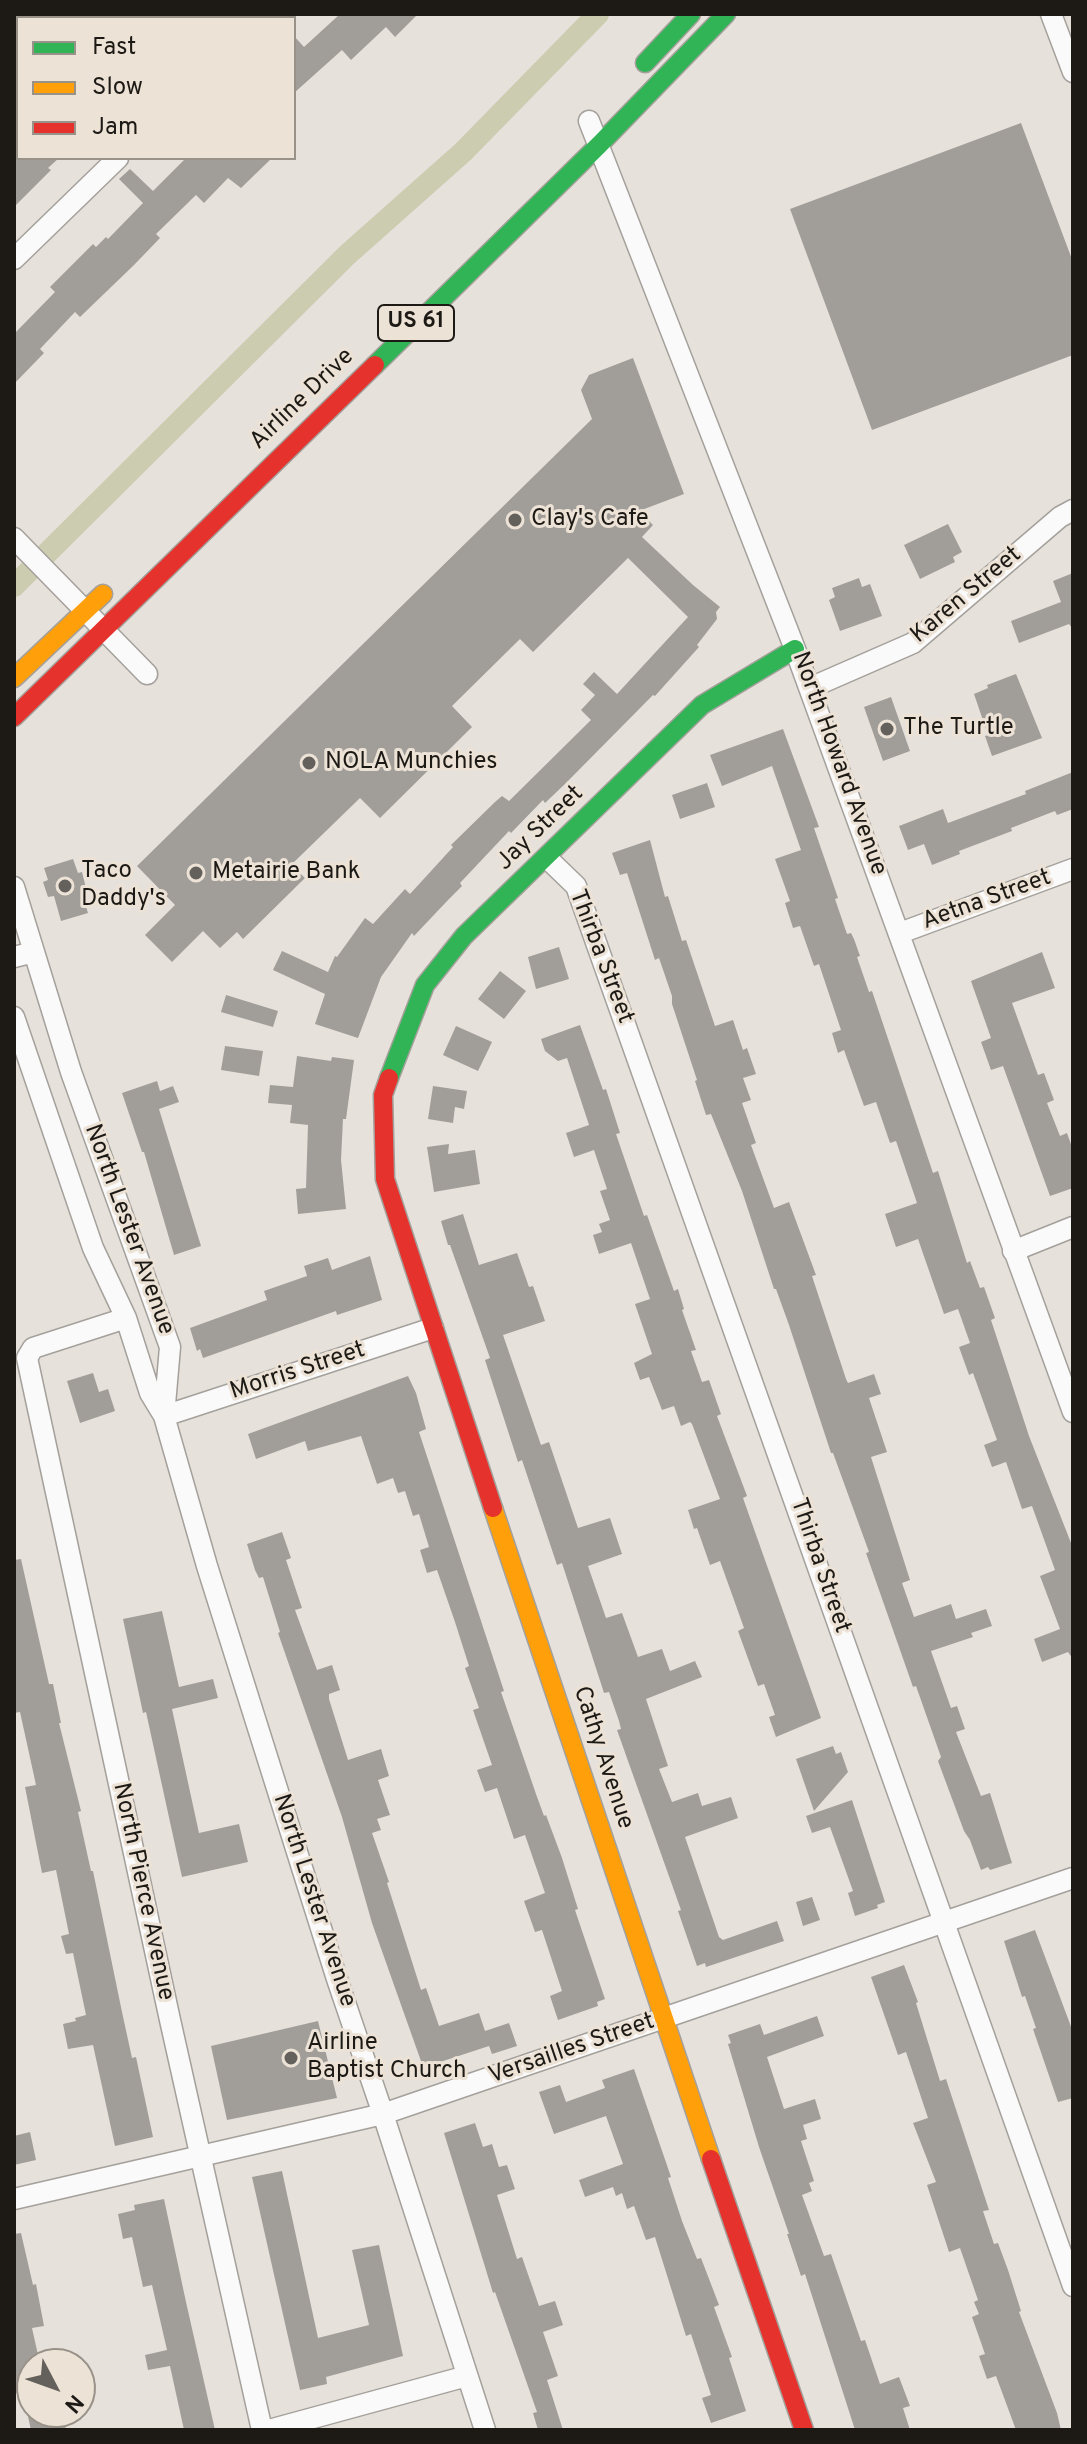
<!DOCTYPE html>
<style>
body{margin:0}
#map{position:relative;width:1087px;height:2444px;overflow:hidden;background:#e7e1db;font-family:Overpass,sans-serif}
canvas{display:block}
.frame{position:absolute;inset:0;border:16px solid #1d1a16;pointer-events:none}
.legend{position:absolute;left:16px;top:16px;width:280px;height:144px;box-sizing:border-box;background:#ece2d6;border:2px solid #999289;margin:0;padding:10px 14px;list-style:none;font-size:24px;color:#1d1a16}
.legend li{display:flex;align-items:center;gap:16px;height:40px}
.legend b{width:40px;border:2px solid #999289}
.north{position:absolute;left:16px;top:2348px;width:80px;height:80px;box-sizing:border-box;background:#ece2d6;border:2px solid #999289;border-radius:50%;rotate:131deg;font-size:22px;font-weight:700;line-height:32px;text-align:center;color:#1d1a16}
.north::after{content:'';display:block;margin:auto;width:28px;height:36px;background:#64605b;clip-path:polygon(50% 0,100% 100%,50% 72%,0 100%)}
</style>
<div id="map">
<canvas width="1087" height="2444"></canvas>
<div class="frame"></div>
<ul class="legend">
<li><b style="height:10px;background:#30b455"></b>Fast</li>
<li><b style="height:10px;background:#ff9f0a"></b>Slow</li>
<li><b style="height:10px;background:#e5322d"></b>Jam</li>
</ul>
<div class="north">N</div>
</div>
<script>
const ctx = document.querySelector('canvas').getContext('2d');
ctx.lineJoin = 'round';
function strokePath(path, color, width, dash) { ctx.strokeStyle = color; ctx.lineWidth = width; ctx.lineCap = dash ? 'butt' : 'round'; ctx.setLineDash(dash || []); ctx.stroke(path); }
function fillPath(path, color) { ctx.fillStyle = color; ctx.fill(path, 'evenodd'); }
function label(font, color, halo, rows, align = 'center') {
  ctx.font = font + ' Overpass,sans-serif'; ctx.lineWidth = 6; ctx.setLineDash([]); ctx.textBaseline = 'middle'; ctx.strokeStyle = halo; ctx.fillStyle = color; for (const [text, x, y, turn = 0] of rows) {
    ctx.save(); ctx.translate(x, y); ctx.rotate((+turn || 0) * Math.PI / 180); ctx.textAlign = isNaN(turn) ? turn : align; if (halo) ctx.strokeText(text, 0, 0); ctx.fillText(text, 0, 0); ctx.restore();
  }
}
strokePath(new Path2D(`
 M14,586l333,-331 116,-103 135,-138`), '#cbccb0', 22);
fillPath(new Path2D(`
 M340,14h78l-23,23 -9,-10 -35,33 -9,-10 -48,43v-57l10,11z
 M1021,123l52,139v93l-201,75 -82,-221z
 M14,158h45l-11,10 3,2 -37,37z
 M186,158h86l-31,30 -13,-10 -24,25 -8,-8 -40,39 4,4 -26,27 -54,52 -5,-5 -35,37 4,4 -30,31v-50l41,-42 -5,-5 43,-43 3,3 10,-10 2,2 35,-36 -24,-24 11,-10 23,22z
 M633,358l51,136 -45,17 14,14 -11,12 51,48 27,22 -4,5 1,7 -20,26 2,2 -44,49 -2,-1 -88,89 -20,19 -2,-3 -32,33 -2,-2 -49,52 2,3 -13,13 -35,37 -2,-3 -31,44 -23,61 -43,-14 10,-30 -52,-24 9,-19 46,21 7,-16 2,1 28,-39 8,6 32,-35 5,5 43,-47 -2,-2 44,-43 7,-6 7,5 82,-81 -10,-10 14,-15 -12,-11 11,-12 23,22 71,-77 -60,-59 -95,94 -13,-13 -68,67 20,21 -92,91 -20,-20 -69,67 14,13 -62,61 -6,-7 -17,16 -17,-17 -31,31 -27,-27 30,-30 -38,-39 455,-447 -11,-29 8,-15z
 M948,524l14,28 -9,5 2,5 -35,17 -16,-34z
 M1073,573v56l-4,-5 -50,19 -8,-22 50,-19 -8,-21z
 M859,578l3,9 8,-3 12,32 -42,15 -11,-31 6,-3 -3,-9z
 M1016,674l26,64 -50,18 -7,-20 3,-1 -14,-41 14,-6 -1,-3z
 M891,697l19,54 -27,10 -19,-54z
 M783,729l36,98 -5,1 24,70 -3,1 12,35 4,-1 3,6 6,17 -3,1 12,35 3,-1 61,182 5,-2 29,92 3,-2 10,27 4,-1 11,31 -4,2 38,116 44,112v111l-5,-7 -26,10 -8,-23 26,-10 -20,-53 15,-6 -23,-64 -10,3 -16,-47 -14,5 -8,-22 13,-5 -24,-67 -4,2 -10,-28 11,-4 -12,-34 -14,5 -26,-75 -22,8 -11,-33 32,-11 -21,-62 -6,2 -14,-41 -12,4 -20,-56 -6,3 -6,-20 9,-3 -22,-66 -5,2 -14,-40 -7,2 -8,-25 5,-2 -15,-42 26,-9 -29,-84 -50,20 -12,-31z
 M1073,772v37l-16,6 -2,-4 -44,17 1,3 -53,20 1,3 -28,11 -8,-21 -16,6 -9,-24 44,-17 5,14 78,-29 -1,-3z
 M707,783l8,24 -35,12 -8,-24z
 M650,840l15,57 3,-1 14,45 4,-1 29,86 18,-6 10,30 4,-2 9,26 -13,4 8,22 -9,3 14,40 -5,2 23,63 15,-6 27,73 -4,1 34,103 2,4 26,-9 7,20 -12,4 18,54 -16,5 39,123 -8,3 12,34 37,-13 5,15 30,-10 6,17 -21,7 2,4 -42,14 20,57 6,-2 8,23 -9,3 25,64 9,-3 22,70 -22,7 -2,-3 -7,3 -11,-30 -6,-9 -26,-70 3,-4 -25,-71 -3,1 -47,-134 3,-1 -36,-99h-2l-42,-128 -13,-36h-2l-32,-98 -31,-77 -5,1 -11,-34 2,-1 -25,-76v-8l-13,-38 -4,2 -28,-87 -7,2 -8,-22z
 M73,859l5,14 4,-1 5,20 -5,1 6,20 -27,8 -7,-25 -6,1 -5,-15 5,-2 -4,-12z
 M559,947l10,32 -33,10 -8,-32z
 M1042,952l13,36 -43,15 26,72 6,-2 10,27 -7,3 13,33 7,-3 6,17v38l-23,8 -47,-130 -12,4 -10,-28 10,-4 -20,-57z
 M500,971l26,20 -22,28 -26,-20z
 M226,995l52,16 -5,16 -52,-15z
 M580,1025l23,65 3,-1 14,44 -4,1 28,82 3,-1 27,76 4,-2 6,20 -2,1 14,40 -5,1 11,31 7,-2 12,34 -4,2 30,80 -4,2 78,220 -45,19 -7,-20 6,-2 -11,-31 -6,2 -20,-55 6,-3 -24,-67 -10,4 -13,-37 -3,1 -6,-19 32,-11 -28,-75 -2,-2 -9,4 -7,-20 -12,4 -13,-33 -9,3 -6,-17 18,-9 -17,-50 15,-5 -19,-56 -32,11 -6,-19 9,-3 -3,-8 11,-4 -10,-29 7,-2 -13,-39 -20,7 -8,-24 23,-8 -22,-67 -9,3 -13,-10 -4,-12z
 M456,1026l36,16 -14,29 -35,-16z
 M225,1046l38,5 -4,25 -38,-6z
 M297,1056l34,5 1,-4 22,3 -8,59h-3l-2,41 5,49 -48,5 -2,-25 10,-1 2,-63 -18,-2 2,-18 -24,-2 2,-18 23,2z
 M157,1081l3,10 13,-5 6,16 -20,7 42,137 -27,9 -30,-103h-2l-20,-59z
 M433,1086l34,5 -3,18 -9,-2 -2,16 -25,-4z
 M449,1144l-1,10 27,-4 5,34 -46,8 -7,-45z
 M463,1214l16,51 38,-12 12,34 4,-1 12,35 -42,14 38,110 8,-3 29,86 32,-10 12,36 -34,12 18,52 16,-5 16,44 24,-8 8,22 25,-10 7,16 -56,22 22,67 -9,3 13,33 26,-9 4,13 29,-9 7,21 -53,19 34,100 4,3 54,-19 7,20 -78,26 -1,-4 -8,3 -19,-55 3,-1 -64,-180 4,-1 -2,-8 -10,-29 -5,1 -42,-130 -5,2 -35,-105 -4,2 -33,-102 5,-2 -40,-113h-2l-7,-24z
 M370,1256l12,44 -45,15 -1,-4 -133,47 -3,-9 -3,2 -7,-23 77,-28 -3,-9 43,-15 -3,-10 24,-8 4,12z
 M93,1373l6,19 9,-3 7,22 -35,12 -13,-42z
 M408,1376l8,17 10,36 -7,3 85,259 -3,1 35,102 8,22 2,-1 16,43 16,51 -3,1 30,89 -8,3 1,4 -40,14 -8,-24 12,-5 -20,-61 -7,2 -11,-31 21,-8 -20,-58 -11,4 -17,-51 -12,4 -8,-22 15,-5 -19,-55 6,-2 -14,-40 4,-2 -14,-44 -18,-52 -10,3 -7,-23 9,-3 -10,-33 -6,2 -8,-25 -7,2 -5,-15 -16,6 -16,-48 -53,15 -3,-10 -49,18 -8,-25z
 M282,1532l9,26 -5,2 16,48 -7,2 22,60 15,-5 8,25 -11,4v5l19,61 33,-11 8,27 -11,4 12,35 -13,4 4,11 -9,3 17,49 -2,1 34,107 5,-2 13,38 40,-13 6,18 24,-8 8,23 -25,8 -3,-8 -58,19 -1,-3 -8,2 -50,-141 -30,-106 -64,-184 2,-1 -17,-55 -4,1 -4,-8 -8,-26z
 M21,1559l28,125h4l8,39h-2l22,88 -3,1 13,59h2l29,141 10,46 4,-1 17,80 -38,9 -22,-101 -25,4 -5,-25 13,-3 -1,-3 11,-3 -13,-62 -7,1 -5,-18 8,-2 -13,-64 -14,3 -17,-86 11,-2 -16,-73 -6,1v-153z
 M162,1611l17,76 34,-8 5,19 -46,11 27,124 40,-9 9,38 -66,15 -36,-165 -3,1 -20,-94z
 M833,1746l3,8 5,-2 7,20 -34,39 -18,-52z
 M852,1800l33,102 -8,3 1,3 -23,8 -7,-23 5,-2 -23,-64 -18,6 -6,-17z
 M812,1897l8,23 -17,6 -7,-24z
 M1035,1930l38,102v66l-15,4 -25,-73 3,-1 -11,-32 -3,1 -18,-56z
 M904,1965l14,37 -2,1 24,78 6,-2 43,131 -6,1 11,33 4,-1 10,27 13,41 -2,1 38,101 4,17h-45l-20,-54 -9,3 -8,-23 6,-2 -13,-37 7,-3 -5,-12 4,-2 -18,-52 -11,4 -22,-67 9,-3 -23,-59 15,-5 -22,-66 -8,3 -27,-78z
 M817,2016l7,20 -57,21 17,52 31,-10 6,20 -18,6 4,14 -6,2 13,40 -5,2 3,8 -10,4 22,61 7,-2 30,87 4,-1 15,44 19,-7 11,29 -7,2 7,22h-55l-50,-156 -4,2 -14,-42h2l-30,-87 -31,-103 3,-1 -3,-8 32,-11 4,11z
 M318,2021l19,77 -110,22 -16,-74z
 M634,2069l37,108 -3,1 14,43 15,38 4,-1 18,47 -5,2 18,50 -3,1 17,53 -35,12 -9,-25 9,-3 -20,-61 -5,2 -31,-99 -9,3 -12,-34 -7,3 -5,-16 -6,3 -3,-9 -28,10 -6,-17 44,-16 -17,-48 -52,18 -15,-42 21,-7 6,17 39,-14 -3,-8z
 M475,2123l8,24 9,-3 7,23 8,-2 8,24 -18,6 20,64 5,-2 17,49 16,-5 8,24 -20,7 15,44 -11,4 16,50h-25l-5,-17 4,-1 -42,-120 -2,1 -49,-160z
 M30,2132l6,28 -22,5v-29z
 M282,2171l36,167 51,-13 -17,-75 27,-5 24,111 -77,21 1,7 -27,6 -48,-213z
 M164,2199l22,103 29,128h-31l-14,-64 -22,4 -3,-15 22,-5 -15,-65 -9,2 -11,-50 -9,2 -5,-25 17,-4 -1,-5z
 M21,2233l12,52 3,-1 8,42 -12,2 8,36h-8v26l-16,3 -2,-159z
 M27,2412h35l4,18h-35z`), '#a19e99');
const street = new Path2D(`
 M1051,14l22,58
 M261,18l4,-4
 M589,121l206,528 278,763
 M14,259l104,-101
 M14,538l133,136
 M810,688l103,-45 147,-126 13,-7
 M547,858l29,28c168,466 330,934 497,1400
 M14,887l57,185 99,275 -6,69
 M900,933l173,-64
 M14,957l20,-5
 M14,1017l79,231 33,70 24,75 14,23 43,150 130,413 46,135 102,316
 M1013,1251l60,-24
 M126,1318l-93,30 -6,10 143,662 92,410
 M164,1416l269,-88
 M14,2199l369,-85 690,-236
 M269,2430l198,-54`);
const fast = new Path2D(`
 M645,63l46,-49
 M375,365l224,-220 127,-131
 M389,1078l36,-93 39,-49 238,-231 93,-56`);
const slow = new Path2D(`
 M14,678l89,-84
 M493,1508l218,651`);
const jam = new Path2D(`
 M14,717l361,-352
 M389,1078l-6,17 2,84 108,329
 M711,2159l93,271`);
strokePath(street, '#a4a09b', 23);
strokePath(fast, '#a4a09b', 21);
strokePath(slow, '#a4a09b', 21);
strokePath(jam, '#a4a09b', 21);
strokePath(street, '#fbfafa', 20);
strokePath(fast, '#30b455', 18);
strokePath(slow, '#ff9f0a', 18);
strokePath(jam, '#e5322d', 18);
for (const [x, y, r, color] of [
 [515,520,8,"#64605b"],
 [887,729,8,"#64605b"],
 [309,763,8,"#64605b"],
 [196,873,8,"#64605b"],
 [65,886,8,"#64605b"],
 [291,2058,8,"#64605b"]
]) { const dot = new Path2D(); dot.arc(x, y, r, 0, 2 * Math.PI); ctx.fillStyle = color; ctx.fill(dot); strokePath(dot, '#ece2d6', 3); }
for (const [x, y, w] of [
 [416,323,76]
]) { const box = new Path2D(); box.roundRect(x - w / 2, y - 18, w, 36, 6); ctx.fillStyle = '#ece2d6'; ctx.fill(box); strokePath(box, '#1d1a16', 2); }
label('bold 22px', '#1d1a16', null, [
 ["US 61",416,323]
]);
label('24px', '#1d1a16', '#ece2d6', [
 ["Airline Drive",303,400,-44],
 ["Karen Street",967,596,-40],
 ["North Howard Avenue",838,764,70],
 ["Jay Street",541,829,-44],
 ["Aetna Street",987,901,-20],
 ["Thirba Street",600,957,69],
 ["North Lester Avenue",128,1230,70],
 ["Morris Street",298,1372,-18],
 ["Thirba Street",819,1566,71],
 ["Cathy Avenue",602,1758,72],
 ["North Pierce Avenue",142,1892,78],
 ["North Lester Avenue",313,1901,72],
 ["Versailles Street",572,2050,-19]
]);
label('24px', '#1d1a16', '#ece2d6', [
 ["Clay's Cafe",531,520],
 ["The Turtle",903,729],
 ["NOLA Munchies",325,763],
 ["Taco",81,872],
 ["Daddy's",81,900],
 ["Metairie Bank",212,873],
 ["Airline",307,2044],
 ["Baptist Church",307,2072]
], 'left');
</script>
